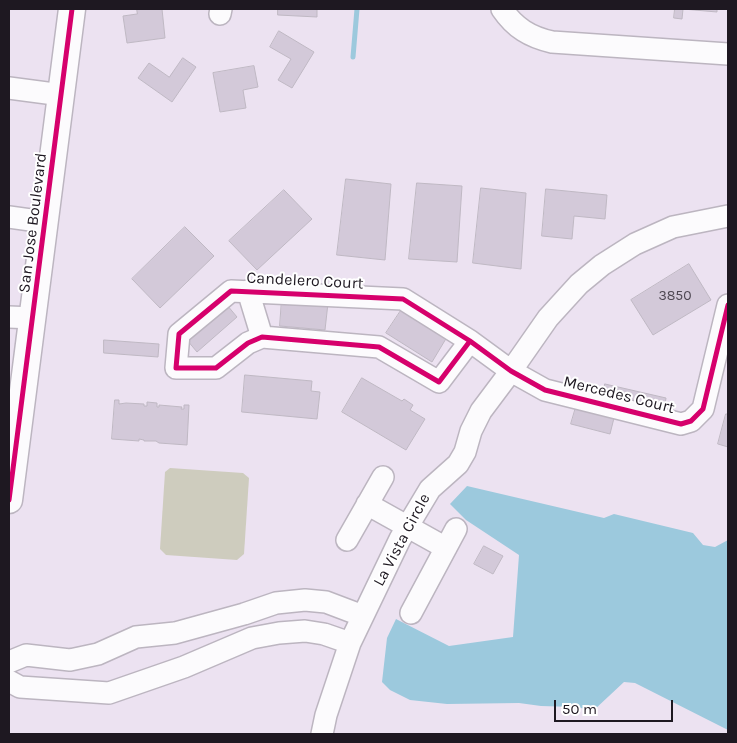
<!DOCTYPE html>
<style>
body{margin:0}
#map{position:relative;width:737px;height:743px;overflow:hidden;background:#ece2f1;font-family:Karla,sans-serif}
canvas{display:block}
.frame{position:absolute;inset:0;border:10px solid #1e1821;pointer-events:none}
.scale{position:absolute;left:554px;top:700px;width:119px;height:22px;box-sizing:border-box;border:2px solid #1e1821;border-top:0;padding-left:6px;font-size:15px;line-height:18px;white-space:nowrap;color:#1e1821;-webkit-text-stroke:4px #fff;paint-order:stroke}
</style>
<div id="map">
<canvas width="737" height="743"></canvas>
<div class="frame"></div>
<div class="scale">50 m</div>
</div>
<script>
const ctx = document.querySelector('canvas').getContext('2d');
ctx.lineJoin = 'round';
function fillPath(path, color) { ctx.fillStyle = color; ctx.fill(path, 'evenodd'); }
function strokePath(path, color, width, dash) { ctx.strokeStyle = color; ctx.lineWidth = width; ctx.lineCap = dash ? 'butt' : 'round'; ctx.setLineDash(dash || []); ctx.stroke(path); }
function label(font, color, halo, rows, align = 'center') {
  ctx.font = font + ' Karla,sans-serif'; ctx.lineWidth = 4; ctx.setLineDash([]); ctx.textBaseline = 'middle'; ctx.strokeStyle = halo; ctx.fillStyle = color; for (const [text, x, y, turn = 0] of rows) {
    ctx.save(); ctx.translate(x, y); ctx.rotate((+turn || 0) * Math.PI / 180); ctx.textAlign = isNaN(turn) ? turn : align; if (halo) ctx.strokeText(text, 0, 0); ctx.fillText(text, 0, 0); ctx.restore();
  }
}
fillPath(new Path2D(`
 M170,468l73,5 6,5 -5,76 -7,6 -71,-5 -6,-6 5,-77z`), '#ceccbe');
fillPath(new Path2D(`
 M467,486l137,32 10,-4 79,19 10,12 12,2 13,-7v190l-93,-47 -11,-1 -30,28 -20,-3 -33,-1 -22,-3 -72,1 -37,-4 -20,-10 -8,-8 5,-44 9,-19 53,27 64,-9 6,-82 -53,-35 -16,-16z`), '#9cc9dd');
strokePath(new Path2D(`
 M353,57l4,-48`), '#9cc9dd', 5);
const building = new Path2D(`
 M137,9h25l3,29 -38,5 -4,-27 14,-2z
 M278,9h39v8l-39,-2z
 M675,9h42v3l-34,-3 -1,10 -8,-1z
 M279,31l35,21 -22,36 -14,-8 13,-21 -21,-12z
 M183,58l13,9 -24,35 -34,-24 11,-15 20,14z
 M254,66l4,21 -15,3 3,18 -26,4 -7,-39z
 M346,179l45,5 -6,76 -48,-5z
 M417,183l45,3 -5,76 -48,-3z
 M481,188l45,5 -5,76 -48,-6z
 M546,189l61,6 -2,24 -31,-3 -2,23 -30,-3z
 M284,190l28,29 -55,51 -28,-29z
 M185,227l29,29 -54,52 -28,-29z
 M689,264l22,36 -58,35 -22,-35z
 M282,298l46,5 -3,27 -45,-4z
 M227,305l10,12 -40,35 -10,-12z
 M402,309l45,28 -15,25 -46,-29z
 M104,340l55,4 -1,13 -54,-4z
 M245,375l67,6 -1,10 9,1 -3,27 -75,-7z
 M362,378l40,23 2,-2 9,6 -3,5 15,9 -19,31 -64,-38z
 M605,384l61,14 -2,13 -61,-15z
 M115,400h4v4l7,-1 18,1v2h3v-4l10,1v4h2v-2l23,2 -1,2h3v-4h5l-2,40 -28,-2 -3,-2h-12v-1l-5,-1v2l-27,-2z
 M576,407l38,11 -4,16 -39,-10z
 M726,414h2v33l-10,-3z
 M484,546l19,10 -10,18 -19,-10z`);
fillPath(building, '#d3c9d9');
strokePath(building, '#bfb8c3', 1);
const minor = new Path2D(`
 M502,9c13,19 28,28 50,33l176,12
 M220,14l1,-5
 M9,88l53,7
 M9,217l36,5
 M248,291l14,46
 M9,317l24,1
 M470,341l-31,41 -60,-35 -117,-10 -14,6 -32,25h-40l3,-34 52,-43 172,8 67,42 41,30 34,19 136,34 10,-3 12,-12 25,-104
 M367,504l79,44
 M347,540l36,-63
 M411,613l45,-84
 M9,662l17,-7 44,5 28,-6 38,-17 39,-4 69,-19 32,-11 29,-3 21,2 37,14
 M9,681l11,6 89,6 75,-26 68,-29 27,-5 26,-2 19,3 26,9
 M322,734l4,-19 24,-72 50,-104 30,-50 28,-25 7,-12 6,-21 10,-20 30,-40 37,-53 31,-34 23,-19 33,-21 38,-17 55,-11`);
const major = new Path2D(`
 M9,500l63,-491`);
strokePath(minor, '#bcb5c0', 24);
strokePath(major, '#bcb5c0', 29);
strokePath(minor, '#fcfbfd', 21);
strokePath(major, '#fcfbfd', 26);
strokePath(new Path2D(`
 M470,341l-31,41 -60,-35 -117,-10 -14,6 -32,25h-40l3,-34 52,-43 172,8 67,42 41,30 34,19 136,34 10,-3 12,-12 25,-104
 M9,500l63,-491`), '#d6006c', 5);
label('14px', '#4f4853', null, [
 ["3850",675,296]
]);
label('16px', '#1e1821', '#fff', [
 ["San Jose Boulevard",33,223,-83],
 ["Candelero Court",305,281,3],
 ["Mercedes Court",619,395,14],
 ["La Vista Circle",402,540,-62]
]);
</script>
